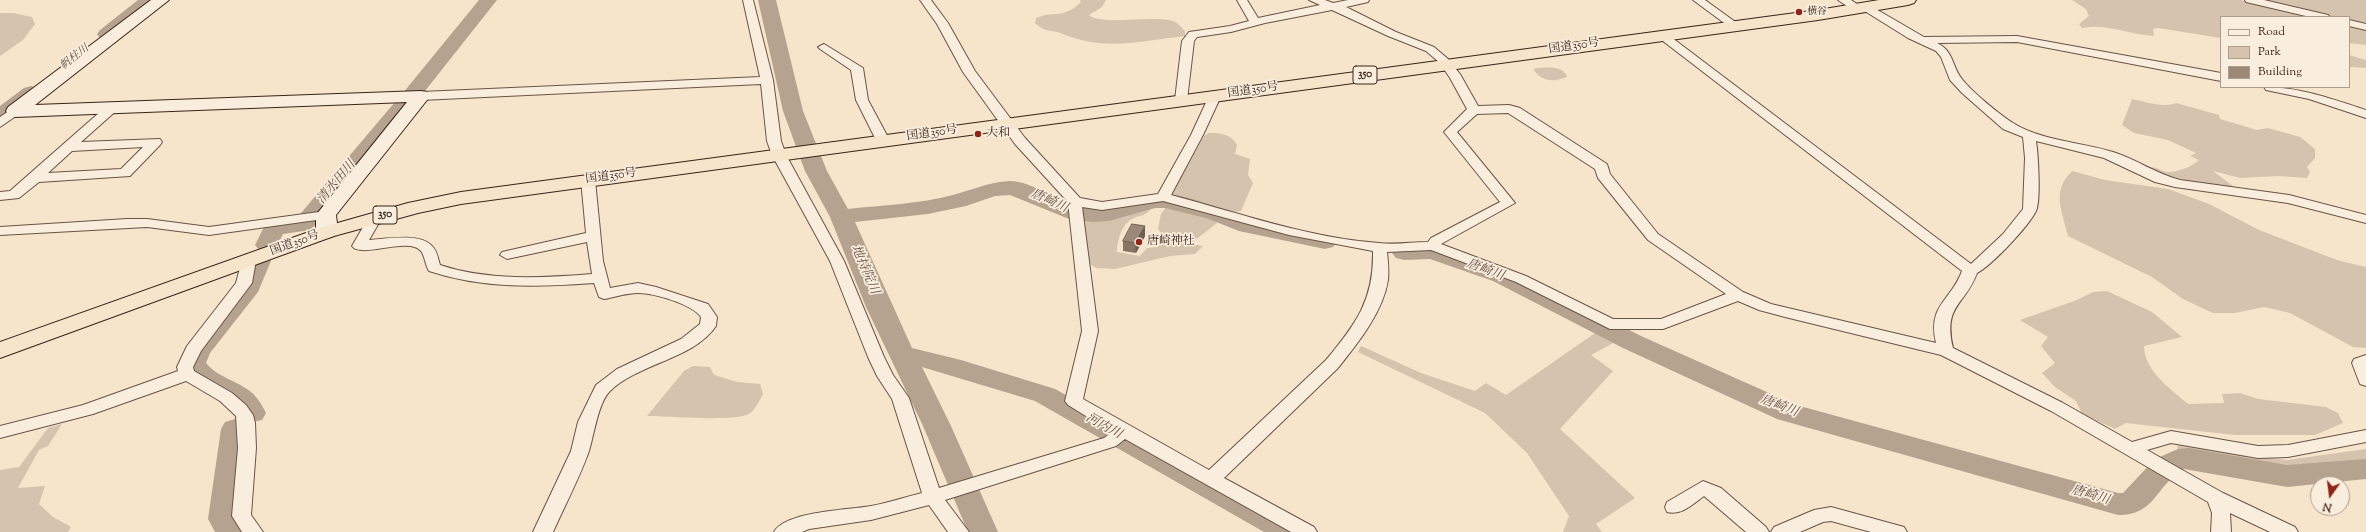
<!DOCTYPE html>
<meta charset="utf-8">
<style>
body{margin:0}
#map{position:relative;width:2366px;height:532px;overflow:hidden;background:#f6e4cb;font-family:"Sorts Mill Goudy",serif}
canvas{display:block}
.legend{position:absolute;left:2220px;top:16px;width:130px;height:72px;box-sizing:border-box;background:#f9eddd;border:1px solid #ad9d8f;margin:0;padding:5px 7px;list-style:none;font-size:12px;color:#3b241b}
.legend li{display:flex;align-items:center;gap:8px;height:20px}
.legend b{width:20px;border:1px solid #ad9d8f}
.north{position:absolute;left:2310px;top:476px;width:40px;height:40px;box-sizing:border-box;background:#f9eddd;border:1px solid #ad9d8f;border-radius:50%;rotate:194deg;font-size:11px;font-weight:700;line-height:16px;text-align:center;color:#3b241b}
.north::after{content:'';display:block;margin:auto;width:14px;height:18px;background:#8f2418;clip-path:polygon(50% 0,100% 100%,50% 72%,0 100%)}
</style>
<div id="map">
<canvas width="2366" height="532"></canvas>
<ul class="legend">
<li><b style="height:5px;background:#f9eddd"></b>Road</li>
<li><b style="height:11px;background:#d6c3ad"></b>Park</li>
<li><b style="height:11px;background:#9c8877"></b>Building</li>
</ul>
<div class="north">N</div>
</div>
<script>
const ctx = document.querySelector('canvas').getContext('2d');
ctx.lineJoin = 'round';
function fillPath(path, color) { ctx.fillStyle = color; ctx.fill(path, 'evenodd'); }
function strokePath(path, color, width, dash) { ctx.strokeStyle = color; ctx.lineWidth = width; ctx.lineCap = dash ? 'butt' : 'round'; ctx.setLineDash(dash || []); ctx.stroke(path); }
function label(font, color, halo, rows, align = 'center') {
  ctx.font = font + ' "Sorts Mill Goudy","Noto Serif JP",serif'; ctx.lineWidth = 3.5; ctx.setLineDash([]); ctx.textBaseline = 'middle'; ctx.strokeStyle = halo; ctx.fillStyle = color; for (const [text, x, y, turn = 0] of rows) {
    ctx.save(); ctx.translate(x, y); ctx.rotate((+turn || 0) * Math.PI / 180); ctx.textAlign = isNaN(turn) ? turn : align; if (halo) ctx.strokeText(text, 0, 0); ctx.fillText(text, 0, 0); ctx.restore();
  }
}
fillPath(new Path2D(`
 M1080,0h26l-4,7 -13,8c11,11 65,0 84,6 4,1 8,6 12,10v5c-48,5 -78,16 -125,-3 -11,-4 -14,0 -25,-10l1,-5c19,-8 27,2 45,-16z
 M2072,0h169l73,17h-93v21l-63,-10 -5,1 1,7c-24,-1 -48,-13 -72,-8l-3,-4 10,-8 -3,-7z
 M2259,0h107v25l-17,-4v-4h-17z
 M0,13h13l19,4 3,7 -12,16 -23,16z
 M2349,25l17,4v16l-17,-2z
 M2349,55l17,5v8l-17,-1z
 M1535,68c10,0 28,-4 32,9 -13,5 -25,5 -33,-7z
 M2132,99c14,3 30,9 44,4l43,12 1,4 37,11 11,-2 32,9 15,12v9l-8,9 3,5 -3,6 -29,-2 -38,2 -27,-7 24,18 -61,-8 -34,-13c16,-4 16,4 28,4 8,0 23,-6 29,-12l-9,-4 6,-3 -28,-13 -34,-7 -12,-8z
 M1209,133c12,0 22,1 28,12l-2,9 15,5 -2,16 5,8 -12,28 -7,1 -60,-15 -2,-4 32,-57z
 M2072,171l33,9 63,9 41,15 50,26 78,30 29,7v81l-13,-1 -63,-34 -26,-6 -29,6h-22l-30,-14 -31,-22 -84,-41c-6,-26 -17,-44 4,-65z
 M1146,205h6l-1,4c-8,9 -10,5 -19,10 -10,5 -15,22 -15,33l23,4 7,-8 11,-1 6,-10 -6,-8 3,-15 6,-8 47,10 3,7 -27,21 13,2 -8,8 -25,2 -55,13 -19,-1 -9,-6 -7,-54c22,0 46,5 66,-3z
 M2107,291l45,21 30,25 -38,9c0,25 27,43 44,58l36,-1 -2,-9 18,-1 18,6 68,8 12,6 5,10 -28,12h-80l-109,-12 -11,6 -33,-15 -6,-13 -21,-14 -13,-14 13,-10 -14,-17 7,-9 -28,-17 57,-20 16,-8z
 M1595,333l20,9 -24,13 22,16 -53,58 75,69 -39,26 6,8h-39l6,-16 -42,-63 -42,-40 -127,-61 3,-6 60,27 54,18 11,-8 20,12z
 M693,366l17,1 4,8 23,7 23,2 3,10c-4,7 -7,15 -14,20 -15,8 -82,2 -102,2l37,-45z
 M62,424l-14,22 -9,4 -21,38 27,-2 -6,18 14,13 18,10 -3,5h-68v-62l19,-3 29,-39z
 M2178,445l109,15 79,-11v17l-77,6 -102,-17 -10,-7z`), '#d6c3ad');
fillPath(new Path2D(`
 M138,0h20l-46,38h-12l-3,-4 3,-4z
 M479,0h18l-76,96 -7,2 -7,-2 -3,-4 3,-4z
 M758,0h18l27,111 24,60 21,38c35,-4 71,-5 105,-14 19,-5 36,-13 56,-14 26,0 46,22 71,26 34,4 54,-14 83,-13 30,1 62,18 90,26 26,8 54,10 80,17l4,5 -4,5 -8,2 -86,-18 -33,-13 -41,-10h-10l-46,13 -17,1 -23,-3 -59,-24 -15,1 -29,10 -38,8 -73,8 57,126 49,12 94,29 245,135 4,8h-40l-229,-131 -113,-34 29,59 47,106h-30l-45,-106 -57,-119 -36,-90 -25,-46 -22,-60z
 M31,86l7,2 3,4 -3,4 -31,24 -7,2v-16l24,-18z
 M402,100l7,2 3,4 -3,4 -98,120 -28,4 -8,16 -8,2 -8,-2 -4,-5 11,-22 30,-4 99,-117z
 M1432,245l79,26 130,65 155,69 322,88h5l32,-34 23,-10 11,-1 98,17 79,-6v20l-79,8 -103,-18c-29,16 -27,46 -66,46l-341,-96 -154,-71 -130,-67 -63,-22 -26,1 -8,-2 -4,-5 4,-5z
 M259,254l8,2 4,5 -13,31 -48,61 -4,10c11,14 32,18 45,29 7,6 11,13 15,21l-4,7 -10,2 -10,-2 -11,-16 -42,-27 -9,-14 9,-18 46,-55 16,-34z
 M235,419l10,3 4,7 -11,89 11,14h-34l-7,-13 13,-90 4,-7z`), '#b6a38f');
const street = new Path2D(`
 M743,0h10l20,80 8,61 5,14 58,106 40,96 9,18 16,23 30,90 165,-50 8,-6 -44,-27 -3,-4 17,-70 -14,-129 -53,-58 -52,-72 -26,-48 -17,-24h11l17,23 27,48 50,67 55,60 22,4 56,-8 33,-59 18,-39 6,-4 6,4 -18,39 -32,60c68,18 138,43 208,48 16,2 33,-1 49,-1l3,-4 69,-36 -56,-70 23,-23 -17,-31 -10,-15 -14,-12 -38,-15 -56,-26 -67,13 -34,9 -34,5 -3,4 -7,59 -6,4 -6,-4 7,-59 7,-9 41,-6 19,-5 -12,-21h10l11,18 62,-13 -11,-5h16l8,3 15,-3h21l-1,2 -22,5 50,25 38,15 14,12 12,15 18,32 31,-1 11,3 87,56 3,10 48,60 85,58 28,12 165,39c-9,-38 15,-42 26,-72l-303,-233 -2,-2 2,-2h8l304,230 32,-30 20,-25 2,-51 -2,-21 -20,-8 -41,-36 -12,-13 -9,-23 -5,-6 -28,-13 -45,-28 -9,1 -16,-11h13l9,6 9,-1 55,32 93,-1 204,37v8l-204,-39 -80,1c17,8 15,24 25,36 9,12 39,37 51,44 29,18 68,19 100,29 23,7 43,22 67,28l109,15 77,20v8l-78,-20 -113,-16 -20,-5 -51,-24 -68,-17c2,12 5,60 0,70 -8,16 -44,54 -59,62 -12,33 -34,31 -24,75l110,55 69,39 39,-11 87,15 30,-1 78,-15v12l-78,15 -30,1 -87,-15 -24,7 76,43 72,34 3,5h-28l-40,-19 1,19h-20l1,-19 -4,-11 -157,-91 -110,-56 -156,-38 -26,-7 -21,-9 -75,28h-53l-94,-47 -85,-32 -44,2c1,9 2,19 1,28 -5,32 -30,63 -50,88l-114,110 90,49 3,5h-26l-166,-93 -9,7 -171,54 24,32h-21l-19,-27 -58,15 -62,9 -7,3h-28c12,-21 75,-22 97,-26 17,-3 34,-9 51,-13l-30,-94 -15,-23 -9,-19 -38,-96 -58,-106 -5,-14 -6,-57 -340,16 -6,-4 6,-4 339,-15zM1508,113l87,56 3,9 50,62 78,54 -65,25h-48l-87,-43 -85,-32 74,-41 -58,-71 20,-18zM1163,201l126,34 84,16c1,49 -17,73 -47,109l-117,110 -126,-71 15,-68 -16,-124 20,3z
 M1693,0h12l36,26 -6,3 -4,-1z
 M2245,0h19l64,15 2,2h-20l-64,-15z
 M2349,20l17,4v6l-17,-4z
 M824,44l39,24 5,32 22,41 -2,3h-10l-22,-44 -5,-30 -31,-21 -2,-2z
 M2264,87c36,0 68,12 102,23v8l-57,-19 -43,-9z
 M113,103l6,4 -2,3 -36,32 79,-3 2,3 -2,3 -30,31 -91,6 -20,16 -19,2v-8l10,-1 99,-87zM143,147l-22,22 -73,4 24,-22z
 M15,107l6,4 -2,3 -19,13v-10z
 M588,176l7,4 8,81 7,27 28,-5 18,4 52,17 9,13 -1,9c-22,33 -77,37 -106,65 -12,12 -16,44 -21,60 -10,28 -24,54 -36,81h-20l38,-81 7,-29 18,-37 21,-16 64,-30 19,-15 1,-7c-9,-13 -47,-24 -63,-24 -11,0 -23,4 -34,6l-5,-2 -5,-14c-56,4 -112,6 -165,-12 -4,-6 -4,-15 -8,-20 -13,-15 -60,8 -69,-5l14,-24 -3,-4 7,-4 5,1 5,6 -11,19c16,-1 50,-7 62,5 6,5 7,13 9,20 48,16 102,13 152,9l-5,-32 -80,17 -7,-4 2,-3 84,-19 -5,-53z
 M326,211l7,4 -2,3 -122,17 -62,-8 -147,8v-8l127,-8h20l62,8z
 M249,256l7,4 -4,23 -51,68 -8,16 1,4 38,22 14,12 7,10 2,8 1,25 -5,67 12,17h-21l-10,-16 6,-68 -2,-32 -16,-15 -34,-20 -93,33 -93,24v-12l83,-21 95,-34 -1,-4 10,-21 49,-63 6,-23z
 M2366,355v31l-6,-2 -8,-21 2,-4z
 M1703,481l18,7 45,39 3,5h-23l-42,-36c-11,8 -23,20 -37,16l-2,-5 2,-5z
 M1831,507l73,20 3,5h-36l-40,-11 -8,1 -23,10h-29l3,-5 40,-17z`);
const secondary = new Path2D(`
 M151,0h18l-134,105 386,-14 6,1 3,4 -3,4 -91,115 2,17 -4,4 -7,2 -7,-2 -4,-4v-17l91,-113 -392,15 -7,-2 -2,-4 2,-4z`);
const highway = new Path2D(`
 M1879,0h37l-2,3 -6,2 -90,15 -1357,184 -43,9 -84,23 -334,122v-16l320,-114 88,-25 53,-11 1357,-182z`);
strokePath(street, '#6a5447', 2);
strokePath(secondary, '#3b241b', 2);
strokePath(highway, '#3b241b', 2);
fillPath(street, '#f9eddd');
fillPath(secondary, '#f9eddd');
fillPath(highway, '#f6e4cb');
fillPath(new Path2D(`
 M1145,226v10l-9,17 -13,-2v-10z`), '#867566');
fillPath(new Path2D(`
 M1145,226v10l-9,17 -1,-10z`), '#6d5f53');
const building = new Path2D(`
 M1132,224l13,2 -10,17 -12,-2z`);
fillPath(building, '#9c8877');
strokePath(building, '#6d5f53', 1);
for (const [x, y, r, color] of [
 [1799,12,4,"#8f2418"],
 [978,134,4,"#8f2418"],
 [1139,242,4,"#8f2418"]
]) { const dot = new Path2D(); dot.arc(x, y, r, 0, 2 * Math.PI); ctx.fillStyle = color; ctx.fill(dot); strokePath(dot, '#f9eddd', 1.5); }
label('10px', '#3b241b', '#f9eddd', [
 ["横谷",1807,12]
], 'left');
label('italic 11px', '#665044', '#f9eddd', [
 ["帆柱川",75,58,-38]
]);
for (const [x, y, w] of [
 [1365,75,24],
 [385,215,24]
]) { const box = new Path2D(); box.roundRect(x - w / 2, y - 9, w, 18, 3); ctx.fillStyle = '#f9eddd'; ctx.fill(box); strokePath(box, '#3b241b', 1); }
label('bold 11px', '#3b241b', null, [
 ["350",1365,75],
 ["350",385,215]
]);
label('12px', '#3b241b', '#f9eddd', [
 ["国道350号",1574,47,-8],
 ["国道350号",1253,91,-8],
 ["国道350号",932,134,-8],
 ["国道350号",611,177,-7],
 ["国道350号",295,244,-20]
]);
label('12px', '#3b241b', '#f9eddd', [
 ["大和",986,134],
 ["唐崎神社",1147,242]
], 'left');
label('italic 13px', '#665044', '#f9eddd', [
 ["清水田川",337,183,-50],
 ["唐崎川",1049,202,24],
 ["地持院川",864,270,67],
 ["唐崎川",1485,271,20],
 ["唐崎川",1779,407,21],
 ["河内川",1103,427,29],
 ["唐崎川",2090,496,16]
]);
</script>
